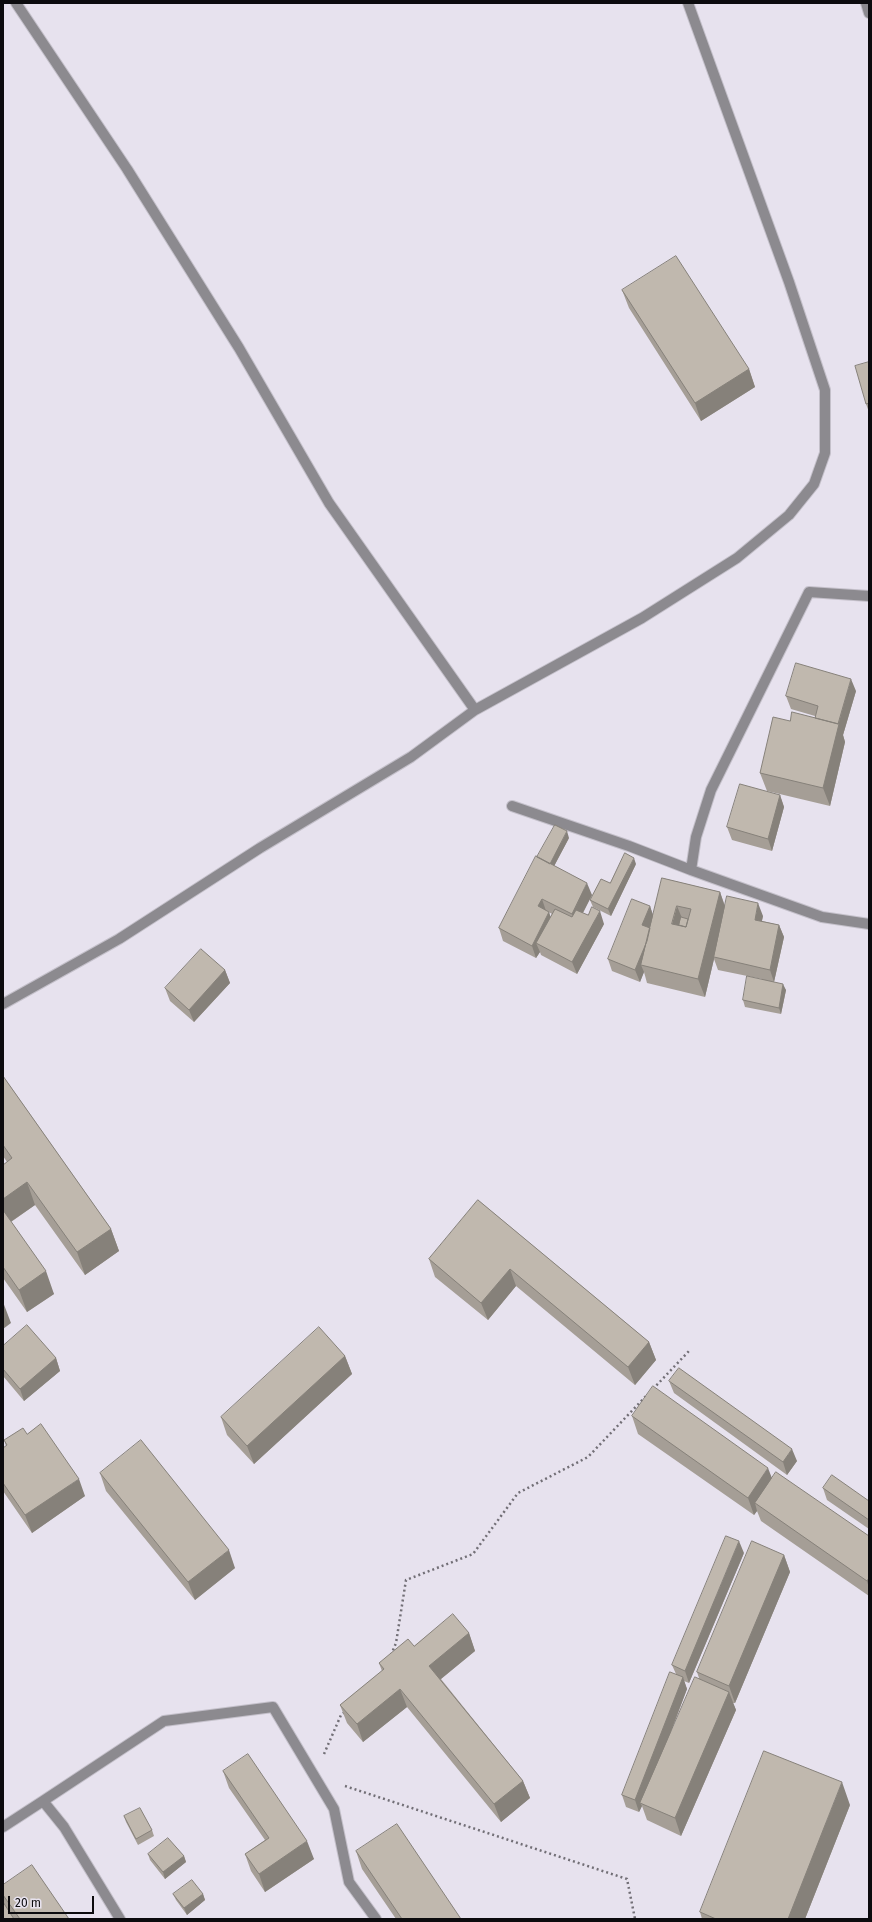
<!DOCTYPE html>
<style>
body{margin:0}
#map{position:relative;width:872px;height:1922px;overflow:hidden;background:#e7e2ee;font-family:"Fira Sans",sans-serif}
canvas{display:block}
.frame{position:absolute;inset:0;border:4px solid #0c0b0e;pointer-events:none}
.scale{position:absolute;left:8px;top:1896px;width:86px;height:18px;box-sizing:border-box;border:2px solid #0c0b0e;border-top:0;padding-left:5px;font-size:12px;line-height:14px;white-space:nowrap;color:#0c0b0e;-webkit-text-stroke:3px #e7e2ee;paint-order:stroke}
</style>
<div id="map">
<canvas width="872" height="1922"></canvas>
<div class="frame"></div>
<div class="scale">20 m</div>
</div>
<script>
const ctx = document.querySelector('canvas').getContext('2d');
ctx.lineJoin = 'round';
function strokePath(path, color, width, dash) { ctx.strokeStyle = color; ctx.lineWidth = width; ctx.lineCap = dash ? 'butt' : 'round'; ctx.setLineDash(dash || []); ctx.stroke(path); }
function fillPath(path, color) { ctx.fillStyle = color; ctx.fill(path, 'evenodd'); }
const minor = new Path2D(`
 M16,3l111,166 112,179 90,155 146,207
 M866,3l3,10
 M512,806l117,40 62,24 5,-33 15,-47 98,-198 60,4
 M691,870l131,47 47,7
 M3,1004l116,-65 141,-91 151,-91 64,-47 167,-92 95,-60 52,-43 25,-31 11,-31v-63l-36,-108 -101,-279
 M43,1801l121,-80 109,-14 61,102 15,73 27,37
 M3,1827l40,-26 21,26 56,92`);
strokePath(minor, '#c4c0ca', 12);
strokePath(new Path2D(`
 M653,1389l36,-38
 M391,1655l5,-12 10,-63 67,-26 45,-61 70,-36 59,-62
 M324,1754l17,-39 5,-4
 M345,1786l282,93 8,40`), '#726f76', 2.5, [2, 3]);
strokePath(minor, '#8c8a8f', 10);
fillPath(new Path2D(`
 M622,290l127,79 6,18 -54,34 -72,-113z
 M869,362v50l-3,-8z
 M856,691l-13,44 2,7 -15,64 -63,-15 -7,-18 30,-52 25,-3v-2l-24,-7 -5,-13z
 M780,795l4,12 -12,44 -40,-11 -5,-13z
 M569,838l-15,28 38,29 -9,18 21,11 -27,50 -36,-19 -1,-3 -4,6 -33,-17 -4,-13 38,-71zM547,911l5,3 -2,3 -1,-5z
 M636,864l-25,52 -18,-9 -3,-7 20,-17z
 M662,878l58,14 5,14 38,10 -1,5 17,4 5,12 -10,45 12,8 -5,24 -36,-7 -2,-7 19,-21 -44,-9 -4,-11 -9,38 -58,-14 -3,-11 -4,10 -28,-11 -4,-12 42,-53 3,10z
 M225,970l5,13 -36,39 -24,-21 -5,-13z
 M3,1076l108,153 8,22 -34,24 -50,-70 -24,17 43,72 -27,18 -24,-34v-113l4,-3 -4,-6z
 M478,1200l171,142 7,18 -21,25 -119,-99 -28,34 -53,-43 -6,-18z
 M3,1346l53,12 4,13 -36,30 -21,-25z
 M345,1356l7,18 -98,90 -27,-29 -6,-18z
 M669,1381l128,80 -10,14 -113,-82z
 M632,1416l140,62 97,58v60l-108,-75 -4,-10 -3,4 -116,-81z
 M4,1440l81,56 -53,37 -29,-42v-43l3,-2z
 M100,1473l135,95 -40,32 -89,-109z
 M823,1488l46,13v28l-42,-29z
 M744,1553l-55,130 -5,-2 3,8 -16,43 28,-54 -2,-6 87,-117 6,17 -55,131h-2l3,7 -55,126 -34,-16 -5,-14 -3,6 -13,-5 -4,-12 54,-121 -4,-9z
 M469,1633l6,18 -34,28 82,102 7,17 -29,24 -94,-115 -44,35 -16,-19 -7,-18 42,-34 -3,-8 35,-17z
 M223,1771l91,88 -49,33 -14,-21 -6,-17 20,-14 -36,-52z
 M850,1805l-45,114h-103l-2,-7z
 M124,1816l28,14 2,6 -16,9 -12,-23z
 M356,1851l105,68h-65l-34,-50z
 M148,1854l36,2 2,6 -21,17 -15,-19z
 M3,1885l66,34h-66l1,-15 -1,-3z
 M173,1894h30l2,6 -18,15 -11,-15z`), '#a59e96');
fillPath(new Path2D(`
 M749,369l6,18 -54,34 -6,-18z
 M851,679l5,12 -13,44 2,7 -15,64 -7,-18 15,-62z
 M780,795l4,12 -12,44 -4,-12z
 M567,831l2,7 -18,34 -2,-6z
 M634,858l2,6 -25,52 -3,-7z
 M587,883l5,12 -16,31 -4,-12z
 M720,892l6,18 -12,47v2l-9,38 -7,-18z
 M542,899l4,12 -8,-5z
 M758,903l5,13 -4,16 -4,-12z
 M650,906l4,12 -8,19 -4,-12z
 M677,906l7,17 -4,13 -8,-12z
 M600,911l4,13 -27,50 -5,-12z
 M549,912l4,13 -17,18 4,9 -4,6 -4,-12z
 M779,925l5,12 -10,45 -4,-12z
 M652,929l-11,36 3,7 -4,10 -5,-12z
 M225,970l5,13 -36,39 -5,-12z
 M783,984l3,6 -5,24 -2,-6z
 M27,1182l8,23 -29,20 -3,-7v-19z
 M111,1229l8,22 -34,24 -8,-23z
 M510,1269l6,17 -28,34 -7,-17z
 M46,1271l8,23 -27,18 -8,-22z
 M3,1302l8,21 -8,6z
 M649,1342l7,18 -21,25 -7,-18z
 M345,1356l7,18 -98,90 -7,-18z
 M56,1358l4,13 -36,30 -4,-12z
 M792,1449l5,12 -10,14 -4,-13z
 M768,1468l7,18 -20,17 2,8 -3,4 -6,-17z
 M79,1479l6,17 -53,37 -7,-18z
 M739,1541l5,12 -55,130 -4,-12z
 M229,1550l6,18 -40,32 -7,-18z
 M784,1555l6,17 -55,131 -6,-17z
 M869,1578v10l-2,-7z
 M469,1633l6,18 -39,32 -7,-17z
 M683,1677l4,12 -44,115 -3,-1 2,3 -3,6 -4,-12z
 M400,1689l7,18 -44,35 -6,-18z
 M729,1692l7,18 -55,126 -6,-18z
 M523,1781l7,17 -29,24 -7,-18z
 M842,1782l8,23 -45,114h-17z
 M307,1841l7,18 -49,33 -6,-18z
 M184,1856l2,6 -21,17 -2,-7z
 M203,1894l2,6 -18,15 -3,-7z`), '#86817a');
const building = new Path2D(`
 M676,256l73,113 -54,34 -73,-113z
 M869,362v41l-3,1 -11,-38z
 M796,663l55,16 -13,45 -23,-6 3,-12 -32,-10z
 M792,712l47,12 -16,64 -63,-15 13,-56 17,4z
 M740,784l40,11 -12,44 -41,-12z
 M555,825l12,6 -17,33 -13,-7z
 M625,853l9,5 -26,51 -18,-9 11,-21 9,4z
 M536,856l51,27 -15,31 -30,-15 -4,7 11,6 -17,34 -33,-18z
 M662,878l58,14 -22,87 -57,-14zM677,906l14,3 -5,18 -14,-3z
 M727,896l31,7 -3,17 24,5 -9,45 -56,-13z
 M632,899l18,7 -8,19 8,3 -3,13 -12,29 -27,-11z
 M592,907l8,4 -28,51 -36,-19 19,-34 17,8 4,-7 12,5z
 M681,917l7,2 -2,8 -7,-2z
 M201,949l24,21 -36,40 -24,-22z
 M747,976l36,8 -4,24 -36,-8z
 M3,1076l108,153 -34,23 -50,-70 -24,17v-34l9,-7 -9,-13z
 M478,1200l171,142 -21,25 -118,-98 -29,34 -52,-44z
 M3,1210l43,61 -27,19 -16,-23z
 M27,1325l29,33 -36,31 -17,-20v-23z
 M319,1327l26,29 -98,90 -26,-29z
 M679,1368l113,81 -9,13 -114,-81z
 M653,1386l115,82 -20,30 -116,-82z
 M41,1424l38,55 -54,36 -22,-32v-35l4,-3 -3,-5 19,-12 4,6z
 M141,1440l88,110 -41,32 -88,-109z
 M776,1472l93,64v42l-2,3 -112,-78z
 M832,1475l37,26v19l-46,-32z
 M726,1536l13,5 -54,130 -13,-6z
 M752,1541l32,14 -55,131 -32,-14z
 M453,1614l16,19 -40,33 94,115 -29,23 -94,-115 -43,35 -17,-19 44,-36 -5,-6 29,-24 6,7z
 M670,1672l13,5 -48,123 -13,-5z
 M695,1677l34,15 -54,126 -35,-15z
 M764,1751l78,31 -54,137h-72l-16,-7z
 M248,1754l59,87 -48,33 -14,-20 24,-16 -46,-67z
 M140,1808l12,22 -16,9 -12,-23z
 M397,1824l64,95h-59l-46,-68z
 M168,1838l16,18 -21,16 -15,-18z
 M32,1865l37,54h-49l-17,-24v-10z
 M192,1880l11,14 -19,14 -11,-14z
 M3,1902l11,17h-11z`);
fillPath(building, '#c0b8ae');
strokePath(building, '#86817a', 1);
</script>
